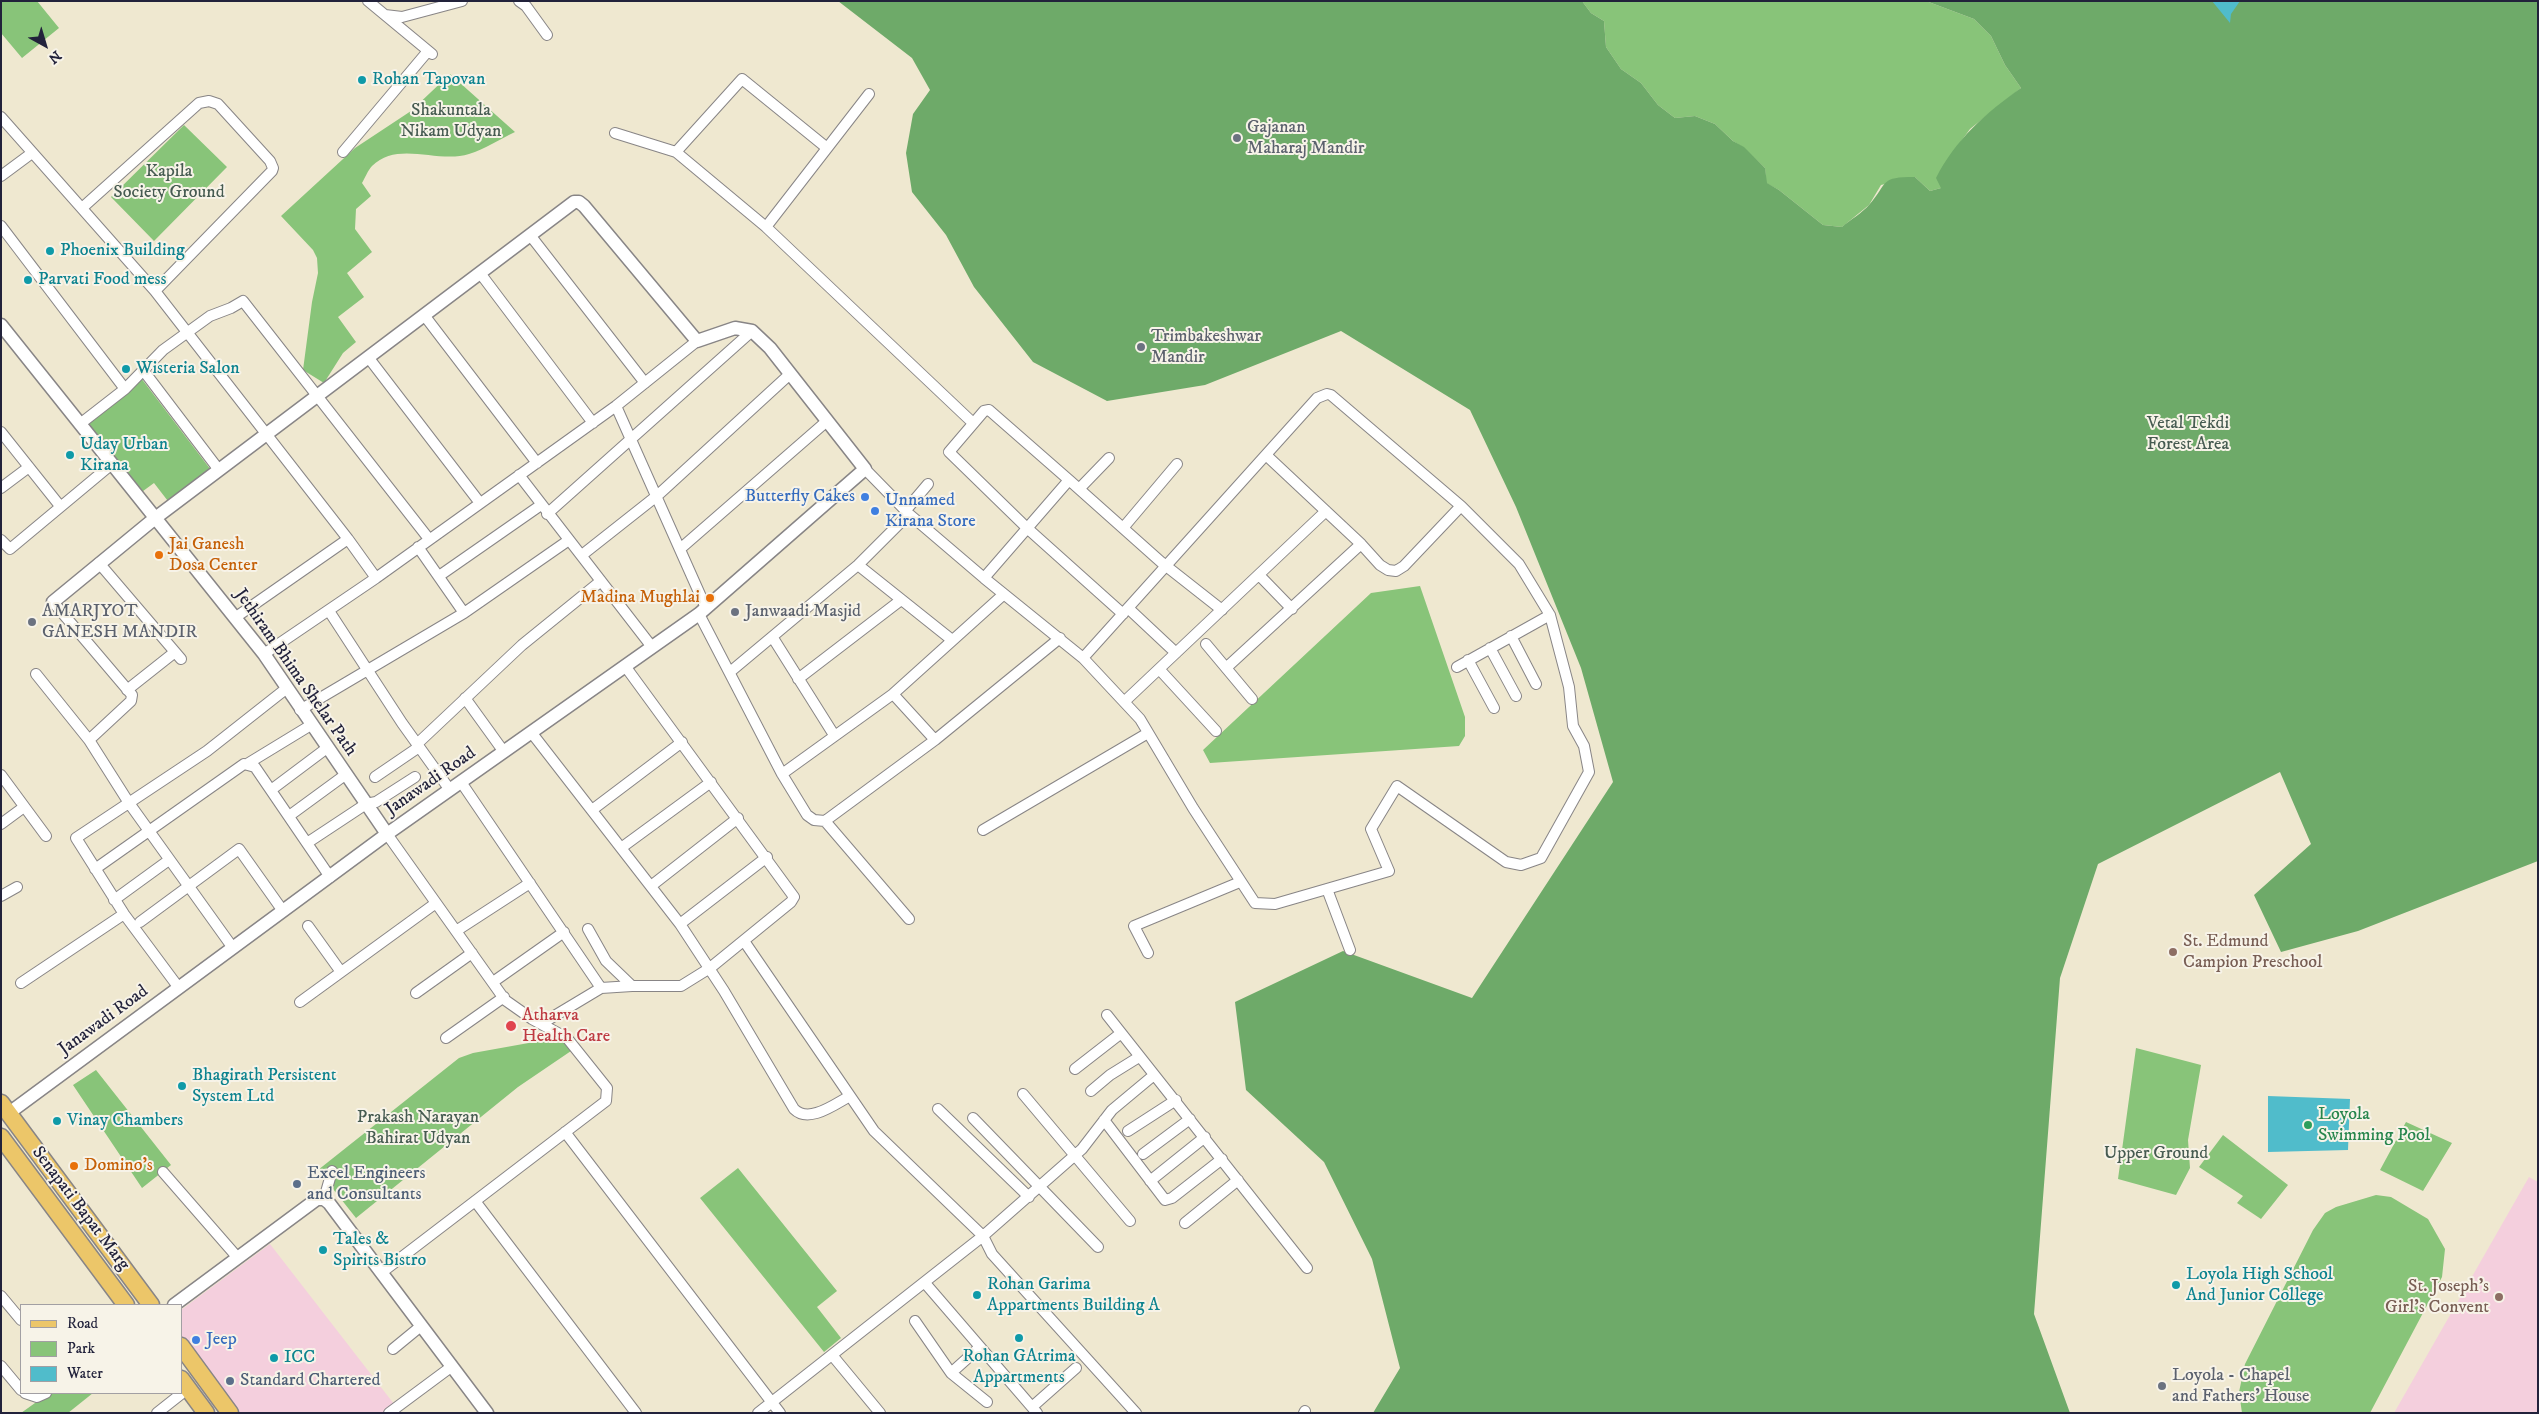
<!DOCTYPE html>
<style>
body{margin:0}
#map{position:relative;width:2539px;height:1414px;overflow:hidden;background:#efe8d0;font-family:"IM FELL DW Pica",serif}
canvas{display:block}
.frame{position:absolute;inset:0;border:2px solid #22223b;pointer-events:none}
.legend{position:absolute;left:20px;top:1304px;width:162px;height:90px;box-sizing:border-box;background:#f7f3e8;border:1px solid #a29fa3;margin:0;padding:6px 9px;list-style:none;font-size:15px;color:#22223b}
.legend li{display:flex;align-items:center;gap:10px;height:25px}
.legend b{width:25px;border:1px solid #a29fa3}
.north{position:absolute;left:20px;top:20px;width:50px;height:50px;-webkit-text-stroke:4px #f7f3e8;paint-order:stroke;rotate:141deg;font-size:14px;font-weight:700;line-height:20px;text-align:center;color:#22223b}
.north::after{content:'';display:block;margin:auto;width:18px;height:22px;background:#22223b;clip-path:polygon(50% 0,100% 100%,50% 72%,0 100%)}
</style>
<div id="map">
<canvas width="2539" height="1414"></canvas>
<div class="frame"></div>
<ul class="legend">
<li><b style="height:6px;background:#ecc669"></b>Road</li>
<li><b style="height:14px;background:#88c479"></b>Park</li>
<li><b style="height:14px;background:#50bccb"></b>Water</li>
</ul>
<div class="north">N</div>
</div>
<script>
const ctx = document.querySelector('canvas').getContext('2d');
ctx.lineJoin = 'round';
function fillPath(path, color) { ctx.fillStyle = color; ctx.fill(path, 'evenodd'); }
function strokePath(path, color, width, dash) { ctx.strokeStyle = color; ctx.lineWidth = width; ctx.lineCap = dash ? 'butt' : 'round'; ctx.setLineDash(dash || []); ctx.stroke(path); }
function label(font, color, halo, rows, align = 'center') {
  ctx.font = font + ' "IM FELL DW Pica",serif'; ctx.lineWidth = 4; ctx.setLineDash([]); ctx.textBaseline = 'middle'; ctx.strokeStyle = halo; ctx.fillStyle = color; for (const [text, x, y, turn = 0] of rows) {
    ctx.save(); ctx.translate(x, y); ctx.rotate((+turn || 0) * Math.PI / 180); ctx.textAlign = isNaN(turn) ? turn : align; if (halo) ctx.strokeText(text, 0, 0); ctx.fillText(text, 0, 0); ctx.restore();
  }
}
fillPath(new Path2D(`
 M2529,1177l9,5v231h-144z
 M270,1244l131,169h-165l-55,-73v-30z`), '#f4cfdd');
fillPath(new Path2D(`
 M1,1h36l22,27 -37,30 -21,-25z
 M1582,1h344l48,18 17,17 14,29 16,23 -51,41 -8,11 -21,48 -11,3 -15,-14 -34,8 -12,20 -27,22 -19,-2 -44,-35 -13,-7 -1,-15 -21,-20 -11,-7 -18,-17 -20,-8 -20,2 -17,-13 -17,-22 -20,-14 -15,-22 -2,-26 -13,-8z
 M450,74l65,58c-15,7 -30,17 -46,22 -31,10 -71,-14 -97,12 -4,4 -7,12 -10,17l9,13 -15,13 -1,20 17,23 -25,21 17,24 -26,20 18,25 -13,11 -19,30 -21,-13 9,-68 6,-29 -1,-15 -4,-8 -32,-34 74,-68 56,-37z
 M184,125l43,42 -73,74 -43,-44z
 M141,378l73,96 -43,31 -17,-22 -15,11 -54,-72z
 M1420,586l45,131v19l-6,10 -249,17 -7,-13 168,-157z
 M562,1037l9,14 -53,36 -162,131 -38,-48 141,-112 14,-5z
 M2136,1048l65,17 -13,75 2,28 -14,27 -58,-16z
 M96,1070l75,95 -29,23 -69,-103z
 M2406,1122l46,21 -29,48 -43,-21z
 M2223,1135l65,50 -27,34 -24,-16 6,-7 -44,-29z
 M738,1168l99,123 -20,16 24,31 -17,14 -124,-154z
 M2376,1195l15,2 37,22 17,30 -3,28 -72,136h-128l-3,-21 6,-28 68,-134 12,-17 11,-6z
 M49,1393h44l-25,20h-47z`), '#88c479');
fillPath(new Path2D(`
 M838,1h744l9,12 13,8 2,26 15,22 20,14 17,22 17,13 20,-2 20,8 18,17 11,6 21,21 2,15 12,7 44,35 19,2c8,-7 20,-14 27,-22 20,-23 10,-28 46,-28l15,14 11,-3 -5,-10c19,-38 51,-66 85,-90l-16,-23 -14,-29 -17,-17 -48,-18h612v860l-180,70 -77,21 -27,-57 57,-51 -31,-72 -182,92 -38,114 -26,336 36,99h-697l27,-45 -28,-109 -48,-97 -78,-72 -11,-88 108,-51 129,47 141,-216 -32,-114 -65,-161 -46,-97 -129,-79 -136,54 -98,16 -74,-39 -59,-75 -28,-52 -34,-43 -6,-39 7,-39 17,-24 -18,-32z`), '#6eaa69');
fillPath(new Path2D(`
 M2212,1h28l-9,13 -1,9z
 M2268,1096l82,3 -2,51 -80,2z`), '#50bccb');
const minor = new Path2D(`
 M368,1l64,53
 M519,1l7,5 21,29
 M385,15l17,2 60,-16
 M869,94l-103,133 207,196
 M1,117l154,174 193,248 28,39
 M615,133l61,19 90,75
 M343,152l85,-101
 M676,152l66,-73 85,69
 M1,176l31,-23
 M82,208l117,-105 10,-2 9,3 52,57 3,7 -1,3 -117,120
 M1,226l124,163
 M530,235l115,148
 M480,273l113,150
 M424,315l113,148
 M368,357l112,146
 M143,370l76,100
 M616,406l90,202
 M80,424l45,-35 38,-39 47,-34 21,-8 12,-7 186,238
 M1,432l59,74
 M1266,455l95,89 19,21 8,5 8,1 8,-5 57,-60
 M865,469l44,45 75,64 99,80 57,61 53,89 62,95 20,1 114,-33 -18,-42 26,-43 109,76 15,3 20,-7 48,-86 -5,-26 -11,-20 -4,-39 -19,-72 -31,-51 -58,-58 -130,-111 -4,-1 -10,4 -234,260
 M519,475l133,172
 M1069,480l-80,-70 -5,1 -35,41 78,76 96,86
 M1,488l28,-21
 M1079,489l30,-31
 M906,510l22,-26
 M547,514l205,-183
 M1123,528l54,-64
 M1,540l9,9 102,-85
 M418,547l46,66
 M680,549l147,-128
 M582,555l76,-60 132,-121
 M99,563l82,96
 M858,565l94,75
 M1259,575l33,34
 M439,576l102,-71
 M984,578l85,-98 92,82 61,48
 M53,602l79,93 -1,6 -42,39
 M1128,608l48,45
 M329,611l73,112 48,67
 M699,614l83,160 25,41 7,5 11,1 110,-81 125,-102
 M236,617l112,-78
 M1511,636l25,48
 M773,638l61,97
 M1206,644l46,55
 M1490,648l26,48
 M264,654l112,-76 240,-172 81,-65
 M1468,660l26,48
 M1457,667l93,-52
 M1226,668l135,-124
 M1159,669l57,62
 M730,672l128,-107 51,-51
 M36,674l53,66 40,63 104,145
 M798,679l103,-79
 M127,690l48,-38
 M893,694l42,46
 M465,698l39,54
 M1124,702l202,-191
 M300,710l164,-97 105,-73
 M531,732l149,192 44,67 70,118c15,15 41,-5 56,-13
 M417,744l105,-99 79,-64
 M247,764l64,-39
 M782,774l111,-80 111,-100
 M1,775l45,61
 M375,777l44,-30
 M461,782l140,206
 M271,790l56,-42
 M592,810l90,-68
 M289,816l56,-41
 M825,821l84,98
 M1,824l23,-17
 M983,830l165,-97
 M307,843l59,-39 10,-2 39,-25
 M621,848l90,-66
 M95,869l149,-105 11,3 75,110
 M651,886l87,-68
 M1327,889l23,61
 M1,896l16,-9
 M114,900l55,-40
 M140,922l99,-73 44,62
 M680,924l87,-67
 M308,926l33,46
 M588,929l18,32 26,25h49l29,-18 81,-66 3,-5 -169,-231
 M456,931l74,-48
 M744,941l130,190 109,105 9,18 144,159
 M1148,953l-14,-27 106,-44
 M493,982l71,-50
 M21,983l103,-69
 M179,988l-55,-74 -48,-76 131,-87 80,-63
 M416,993l56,-40
 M300,1002l136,-99
 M1107,1015l200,253
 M541,1024l60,-36 31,-2
 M446,1038l58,-41
 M1075,1069l45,-35
 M1091,1091l19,-16 29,-18
 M1023,1094l107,127
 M938,1109l91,88
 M973,1118l125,129
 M1104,1120l61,80 7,-2 50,-39
 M1128,1131l48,-31
 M565,1132l215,281
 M1143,1154l47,-35
 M163,1172l75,86
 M1150,1181l55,-44
 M324,1199l8,-28
 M475,1201l161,212
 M1185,1223l53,-43
 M381,1273l225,-172 1,-13 -40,-50 -35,-19 -27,-19 -118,-166
 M925,1283l112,130
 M1,1296l20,24
 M915,1321l36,52 36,29
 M393,1349l28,-23
 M832,1355l48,58
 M1,1366l20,24
 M951,1373l29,-26
 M25,1393l12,4 9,-4
 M1032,1407l44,-39
 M157,1413l24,-19
 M389,1413l62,-46
 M758,1413l225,-177 99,-87 30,-39 42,-35
 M1304,1413l1,-2`);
const tertiary = new Path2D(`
 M1,325l263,329 123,180
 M9,1113l378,-279 312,-220 166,-145 -95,-121 -18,-17 -17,-3 -38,13 -113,-135 -5,-4h-5l-420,317 -101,83
 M174,1305l143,-106h7l5,4 158,210`);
const primary = new Path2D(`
 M1,1103l150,202
 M1,1137l125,168
 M181,1346l49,67
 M181,1379l25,34`);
strokePath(minor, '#888586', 12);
strokePath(tertiary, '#888586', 15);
strokePath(primary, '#888586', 19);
strokePath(minor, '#fff', 10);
strokePath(tertiary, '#fff', 12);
strokePath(primary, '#ecc669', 16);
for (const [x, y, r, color] of [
 [362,80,5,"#0f9aa8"],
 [1237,138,5,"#6b7280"],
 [50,251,5,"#0f9aa8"],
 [28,280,5,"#0f9aa8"],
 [1141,347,5,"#6b7280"],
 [126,369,5,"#0f9aa8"],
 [70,455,5,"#0f9aa8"],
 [865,497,5,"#3f7fe0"],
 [875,511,5,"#3f7fe0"],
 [159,555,5,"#e8710a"],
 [710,598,5,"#e8710a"],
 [735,612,5,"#6b7280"],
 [32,622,5,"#6b7280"],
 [2173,952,5,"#8d6e63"],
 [511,1026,6,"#e0444e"],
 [182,1086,5,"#0f9aa8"],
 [57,1121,5,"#0f9aa8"],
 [2308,1125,5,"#2e9e5b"],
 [74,1166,5,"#e8710a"],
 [297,1184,5,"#5c6f8a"],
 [323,1250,5,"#0f9aa8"],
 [2176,1285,5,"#0f9aa8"],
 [977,1295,5,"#0f9aa8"],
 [2499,1297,5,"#8d6e63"],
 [1019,1338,5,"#0f9aa8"],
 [196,1340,5,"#3f7fe0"],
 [274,1358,5,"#0f9aa8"],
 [230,1381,5,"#5c6f8a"],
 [2162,1386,5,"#6b7280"]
]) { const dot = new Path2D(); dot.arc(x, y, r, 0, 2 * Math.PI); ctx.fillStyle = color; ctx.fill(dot); strokePath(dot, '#f7f3e8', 2); }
label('18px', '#0d838f', '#f7f3e8', [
 ["Rohan Tapovan",372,80],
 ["Phoenix Building",60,251],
 ["Parvati Food mess",38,280],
 ["Wisteria Salon",136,369],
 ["Uday Urban",80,445],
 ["Kirana",80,466],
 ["Bhagirath Persistent",192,1076],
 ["System Ltd",192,1097],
 ["Vinay Chambers",67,1121],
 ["Tales &",333,1240],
 ["Spirits Bistro",333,1261],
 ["Loyola High School",2186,1275],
 ["And Junior College",2186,1296],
 ["Rohan Garima",987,1285],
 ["Appartments Building A",987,1306],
 ["Rohan GAtrima",1019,1357,"center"],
 ["Appartments",1019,1378,"center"],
 ["ICC",284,1358]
], 'left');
label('18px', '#465b51', '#f7f3e8', [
 ["Shakuntala",451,111],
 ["Nikam Udyan",451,132],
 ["Kapila",169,172],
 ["Society Ground",169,193],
 ["Vetal Tekdi",2188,424],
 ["Forest Area",2188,445],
 ["Prakash Narayan",418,1118],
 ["Bahirat Udyan",418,1139],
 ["Upper Ground",2156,1154]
]);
label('18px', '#5b616d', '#f7f3e8', [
 ["Gajanan",1247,128],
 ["Maharaj Mandir",1247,149],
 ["Trimbakeshwar",1151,337],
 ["Mandir",1151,358],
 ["AMARJYOT",42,612],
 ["GANESH MANDIR",42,633],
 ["Janwaadi Masjid",745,612],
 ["Loyola - Chapel",2172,1376],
 ["and Fathers' House",2172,1397]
], 'left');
label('18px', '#366cbe', '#f7f3e8', [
 ["Butterfly Cakes",855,497,"right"],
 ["Unnamed",885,501],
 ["Kirana Store",885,522],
 ["Jeep",206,1340]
], 'left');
label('18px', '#c56008', '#f7f3e8', [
 ["Jai Ganesh",169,545],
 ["Dosa Center",169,566],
 ["Madina Mughlai",700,598,"right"],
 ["Domino's",84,1166]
], 'left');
label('18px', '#22223b', '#f7f3e8', [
 ["Jethiram Bhima Shelar Path",295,673,55],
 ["Janawadi Road",431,782,-35],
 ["Janawadi Road",104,1021,-36],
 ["Senapati Bapat Marg",80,1209,53]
]);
label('18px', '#785e54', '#f7f3e8', [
 ["St. Edmund",2183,942],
 ["Campion Preschool",2183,963],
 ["St. Joseph's",2489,1287,"right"],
 ["Girl's Convent",2489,1308,"right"]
], 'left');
label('18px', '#be3a42', '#f7f3e8', [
 ["Atharva",522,1016],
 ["Health Care",522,1037]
], 'left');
label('18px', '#27864d', '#f7f3e8', [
 ["Loyola",2318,1115],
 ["Swimming Pool",2318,1136]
], 'left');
label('18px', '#4e5e75', '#f7f3e8', [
 ["Excel Engineers",307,1174],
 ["and Consultants",307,1195],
 ["Standard Chartered",240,1381]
], 'left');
</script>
